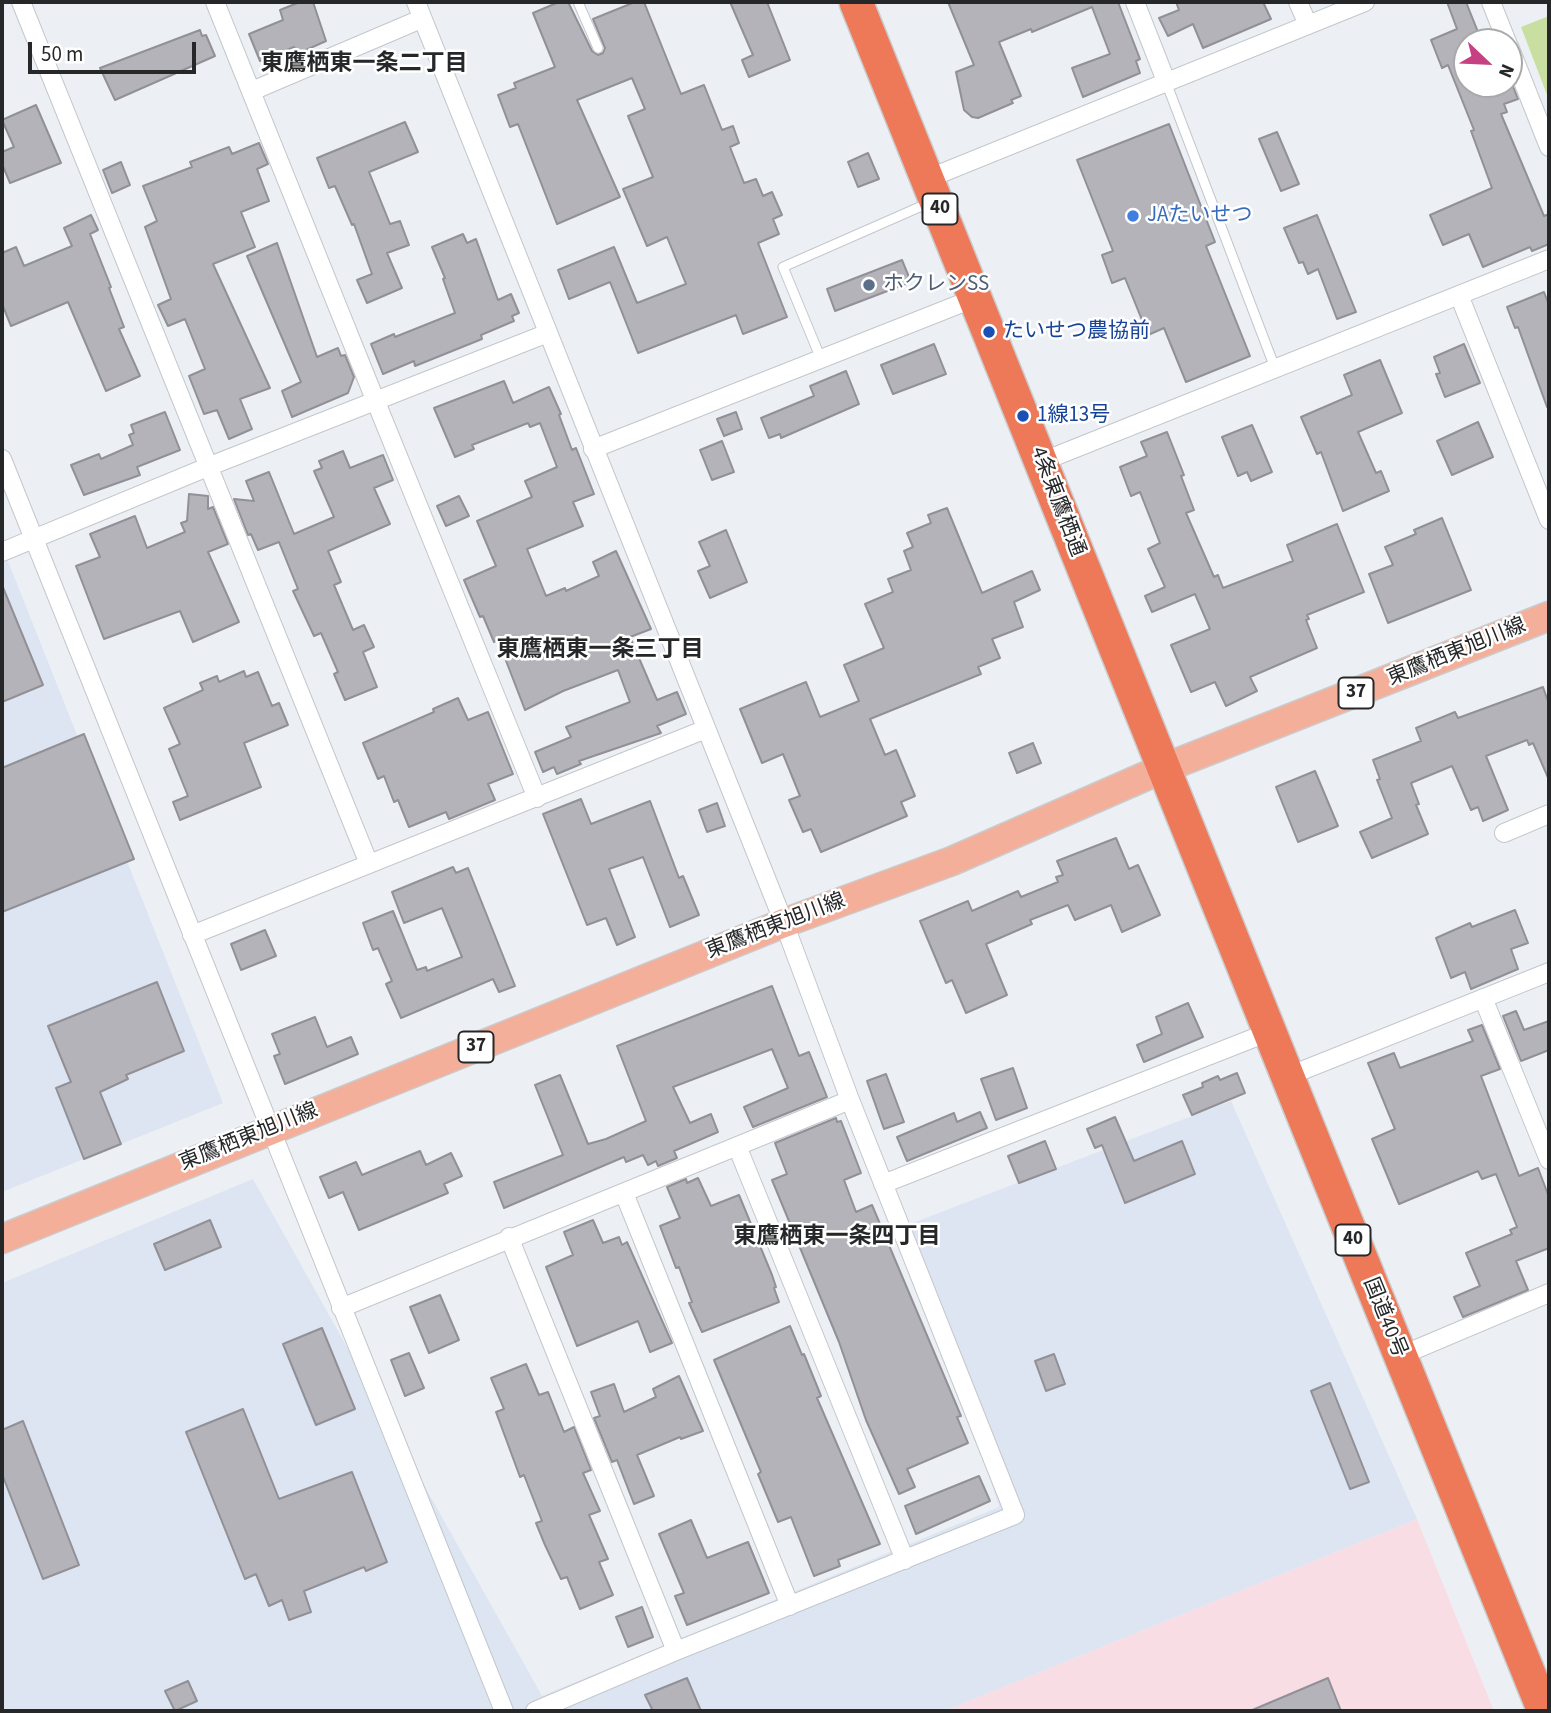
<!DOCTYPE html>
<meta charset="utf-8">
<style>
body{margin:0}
#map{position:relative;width:1551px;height:1713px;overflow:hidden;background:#ecf0f5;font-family:"Source Sans 3",sans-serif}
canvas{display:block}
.frame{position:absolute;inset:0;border:4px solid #262729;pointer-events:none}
.north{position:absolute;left:1453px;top:28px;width:70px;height:70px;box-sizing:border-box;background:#fff;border:2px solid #a8a9a9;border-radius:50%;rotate:113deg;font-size:19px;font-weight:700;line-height:28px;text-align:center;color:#262729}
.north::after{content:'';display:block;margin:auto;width:24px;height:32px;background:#c64182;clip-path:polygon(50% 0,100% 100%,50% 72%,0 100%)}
.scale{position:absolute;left:28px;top:42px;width:168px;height:32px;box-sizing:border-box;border:4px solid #262729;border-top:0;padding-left:9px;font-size:21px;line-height:24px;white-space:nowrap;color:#262729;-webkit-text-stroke:5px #fff;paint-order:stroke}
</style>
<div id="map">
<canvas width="1551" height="1713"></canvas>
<div class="frame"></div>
<div class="north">N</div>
<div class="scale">50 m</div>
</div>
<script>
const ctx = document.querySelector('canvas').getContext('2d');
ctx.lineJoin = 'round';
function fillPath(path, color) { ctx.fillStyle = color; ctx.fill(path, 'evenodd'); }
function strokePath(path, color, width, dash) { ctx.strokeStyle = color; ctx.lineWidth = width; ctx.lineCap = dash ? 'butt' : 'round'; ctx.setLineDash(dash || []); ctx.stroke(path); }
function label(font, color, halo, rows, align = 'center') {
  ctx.font = font + ' "Source Sans 3","Noto Sans JP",sans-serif'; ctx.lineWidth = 5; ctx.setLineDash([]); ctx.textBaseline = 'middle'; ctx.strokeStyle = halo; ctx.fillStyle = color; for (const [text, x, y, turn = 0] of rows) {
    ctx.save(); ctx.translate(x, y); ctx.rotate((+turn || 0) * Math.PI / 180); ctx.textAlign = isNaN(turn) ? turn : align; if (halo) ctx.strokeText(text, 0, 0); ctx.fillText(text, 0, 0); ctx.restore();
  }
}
fillPath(new Path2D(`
 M1417,1519l77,192h-550z`), '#f8dee4');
fillPath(new Path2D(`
 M2,546l221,557 -221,89z
 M1231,1101l186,418 -473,192h-942v-428l251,-104 289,517 457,-189 -89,-283z`), '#dce5f1');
fillPath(new Path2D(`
 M1549,16v84l-28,-73z`), '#c8dfa1');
const building = new Path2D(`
 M300,2h13l13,39 -29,13 -3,-7 -34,14 -11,-27 34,-14 -3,-10z
 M559,2h9l24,49 6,4 5,-2 2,-5 -12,-29 42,-17h9l37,92 23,-9 18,45 11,-4 6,17 -9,4 14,36 12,-4 7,17 9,-4 10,23 -9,4 6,15 -21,9 29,74 -44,17 -7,-19 -98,38 -28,-71 -41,17 -11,-29 56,-23 23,56 49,-19 -19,-47 -20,9 -24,-57 30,-12 -25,-61 17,-7 -13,-31 -55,22 43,97 -63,27 -39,-100 -8,3 -12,-32 18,-7 -2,-5 41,-16 -22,-54z
 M730,2h37l23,58 -41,17 -7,-17 11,-5z
 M948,2h170l22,57 -4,2 4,12 -57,24 -11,-29 38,-14 -18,-47 -60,25 -1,-3 -32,13 22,54 -10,4 2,3 -35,15 -6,-1 -8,-7 -8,-38 18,-7z
 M1176,2h87l8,17 -68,29 -10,-24 -25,12 -9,-18 20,-8z
 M1447,2h19l16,40h-15v42h45l6,15 -14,5 3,8 -6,2 43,102 5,-2v30l-17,7 -2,-4 -47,20 -14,-33 -26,11 -13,-30 62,-27 -21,-57 3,-1 -26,-65 -6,3 -11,-28 26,-11z
 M200,30l2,6 4,-1 9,21 -100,44 -15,-32z
 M36,105l25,58 -51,20 -8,-19v-12l12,-5 -12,-27z
 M405,122l13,30 -49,20 21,52 10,-3 9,24 -22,8 15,35 -35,15 -10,-23 15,-6 -18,-50 -2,1 -17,-39 -6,2 -12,-30z
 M1169,124l46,118 -9,4 44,110 -64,26 -22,-54 -16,7 -23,-57 -13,5 -10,-28 11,-4 -36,-91z
 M1277,132l22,52 -18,7 -22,-52z
 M259,143l9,21 -11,5 12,32 -28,11 14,35 -42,17 57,124 -30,11 12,30 -23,10 -12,-29 -13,4 -15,-38 16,-7 -20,-50 -17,7 -10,-21 13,-6 -26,-72 12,-6 -14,-35 49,-19 -2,-5 39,-15 3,7z
 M868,153l11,26 -21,8 -10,-25z
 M121,162l9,23 -18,8 -9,-23z
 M91,215l7,15 -8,4 21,53 -2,1 15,39 -5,2 21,47 -34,15 -38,-89 -57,24 -9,-22v-51l14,-6 8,19 48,-20 -8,-18z
 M1317,215l39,97 -19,7 -19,-50 -10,5 -5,-12 -4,1 -15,-35z
 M463,234l4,9 9,-4 22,61 13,-6 8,19 -7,3 2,5 -33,14 1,4 -67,27 -1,-5 -31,13 -12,-30 23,-10 1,3 60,-24 -12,-34 2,-1 -13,-31z
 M277,243l40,114 21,-9 3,8 4,-1 9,22 -6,16 -56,24 -10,-26 19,-9 -54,-126z
 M902,260l9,22 -76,29 -8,-22z
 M1544,292l5,13v101l-2,1 -29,-80 -3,1 -8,-21z
 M934,344l12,30 -53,20 -12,-29z
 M1464,344l16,39 -35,14 -9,-23 4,-1 -6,-16z
 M1380,360l22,53 -44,19 18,41 5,-2 8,20 -46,20 -22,-59 -4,2 -16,-37 51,-22 -8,-20z
 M846,371l13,33 -78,34 -1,-4 -11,4 -8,-20 53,-22 -4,-10z
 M504,381l9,22 36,-16 12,27 -2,1 13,35 4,-2 18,46 -21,8 10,24 -56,23 19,47 19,-8 1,3 33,-15 -6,-14 23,-11 35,78 -21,8 27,63 20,-8 9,22 -29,12 4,7 -82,28 2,3 -24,10 -3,-7 -11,5 -8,-20 36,-15 -5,-10 64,-25 -12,-32 -55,21 -38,19 -27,-70 -4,2 -11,-26 -3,1 -16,-37 32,-14 -19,-45 55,-24 -7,-16 32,-14 -17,-44 -10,4 -2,-4 -56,22 2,4 -19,8 -21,-49z
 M165,412l15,38 -43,17 3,8 -56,20 -13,-30 28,-11 2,5 32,-14 -4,-10 5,-2 -3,-8z
 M736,412l6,17 -18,7 -7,-17z
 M1478,422l15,35 -41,18 -15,-34z
 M1252,425l20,47 -21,9 -4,-9 -9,4 -16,-39z
 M1167,432l17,43 -3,1 13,34 -8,3 28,64 4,-2 5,13 70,-27 -6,-16 50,-21 27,68 -57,23 2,4 -3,1 11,28 -67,29 7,14 -31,15 -11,-24 -24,10 -20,-47 39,-16 -15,-35 -43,18 -7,-16 20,-9 -17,-38 12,-6 -20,-51 -9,4 -11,-29 27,-11 -6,-14z
 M722,441l12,31 -22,8 -12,-30z
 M343,451l7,17 33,-13 10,25 -19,8 16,36 -62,27 13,31 -7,3 19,45 11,-5 10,22 -11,5 14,35 -32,13 -11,-26 4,-2 -17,-39 -7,3 -21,-45 5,-2 -19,-47 -21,8 -7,-16 -3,1 -14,-36 20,2 -8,-20 23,-9 25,62 40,-17 -20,-46 8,-3 -3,-7z
 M189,494l19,2v13l5,-2 15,37 -20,8 31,70 -46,20 -13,-31 -76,28 -28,-73 24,-9 -10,-23 45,-18 12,32 38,-16 -4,-9 6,-2z
 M459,496l10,20 -23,10 -9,-20z
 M947,508l35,85 50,-22 8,19 -26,12 9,25 -31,12 8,19 -22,9 3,7 -111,45 15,36 11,-5 19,46 -14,6 6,14 -86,36 -10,-23 -8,3 -14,-32 11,-4 -17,-42 -21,9 -22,-54 66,-27 14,35 39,-16 -15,-36 40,-17 -19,-44 28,-12 -5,-13 23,-9 -7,-19 9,-4 -6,-14 24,-10 -3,-8z
 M1442,518l29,72 -83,33 -19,-49 24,-9 -8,-18 31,-13 -2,-4z
 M726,530l21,52 -37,16 -12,-27 12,-5 -11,-24z
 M2,585l41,100 -41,17z
 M244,671l2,6 12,-5 14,34 7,-3 9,22 -44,18 17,44 -81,33 -7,-18 15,-6 -19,-47 11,-5 -16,-36 39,-18 -3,-7 17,-7 2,6z
 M1543,687l6,17v76l-16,-37 -4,2 -2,-5 -41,16 22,54 -25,11 -5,-14 -7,3 -19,-44 -41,17 8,21 -3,1 12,29 -56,24 -12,-26 32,-14 -15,-38 3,-1 -7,-19 48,-19 -5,-13 39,-16 3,6z
 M458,698l10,22 20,-8 25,62 -25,10 7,16 -46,19 -3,-7 -37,15 -11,-27 -4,2 -10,-26 -6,3 -15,-36 71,-31 -1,-3z
 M84,734l50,125 -132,53v-144z
 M1033,743l8,20 -24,10 -8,-20z
 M1315,771l23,55 -40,16 -22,-55z
 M581,799l10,25 59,-23 29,77 4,-2 16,39 -29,12 -27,-70 -34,12 26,68 -18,8 -11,-27 -19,7 -44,-111z
 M717,803l8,23 -18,6 -8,-22z
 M1116,838l13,31 9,-4 22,50 -38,17 -11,-27 -36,15 -7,-15 -38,15 2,4 -46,20 21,51 -41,18 -14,-33 -6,3 -26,-62 48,-20 4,10 46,-20 3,6 37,-15 -2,-5 7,-2 -6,-14z
 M453,867l3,6 12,-5 47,118 -16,6 -6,-13 -92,39 -15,-34 6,-3 -14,-33 -5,2 -10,-27 30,-12 24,59 9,-3 1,4 35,-14 -20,-49 -38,15 -12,-31z
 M1515,910l13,33 -17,6 7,20 -47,20 -6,-17 -14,6 -15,-40 34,-15 2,4z
 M265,930l11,26 -35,14 -10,-26z
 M157,982l27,69 -58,24 2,4 -28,13 21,52 -37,15 -28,-71 15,-6 -23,-56z
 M772,986l27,70 10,-4 18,45 -74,30 -9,-20 44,-19 -16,-39 -99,38 17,36 21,-9 7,18 -44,19 3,7 -19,8 -2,-5 -8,4 -5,-10 -17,7 -2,-5 -120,51 -10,-26 69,-27 -28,-70 25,-10 28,69 18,-5 40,-18 -29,-75z
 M1188,1003l15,34 -59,25 -7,-17 25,-11 -6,-17z
 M1516,1011l8,19 25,-9v29l-28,11 -18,-45z
 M315,1017l12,30 24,-10 7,17 -73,30 -11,-28 6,-2 -8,-20z
 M1482,1025l18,44 -19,7 38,100 19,-8 11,29v51l-33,13 12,29 -65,27 -9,-20 26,-11 -14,-33 46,-19 -2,-4 7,-3 -21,-53 -14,5 -4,-8 -79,33 -27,-65 23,-10 -27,-66 26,-10 6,15 73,-27 -5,-11z
 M1013,1068l14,40 -31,12 -15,-41z
 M1237,1073l8,20 -53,22 -9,-20 20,-8 -1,-4 16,-7 2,4z
 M886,1074l18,48 -20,7 -17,-48z
 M980,1112l7,16 -80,33 -10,-24 57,-24 3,9z
 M1115,1117l19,44 48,-20 13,33 -70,29 -23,-58 -7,3 -8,-19z
 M836,1118l1,4 4,-1 20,52 -17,7 12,32 16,-7 89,211 -4,1 11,26 -61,26 8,18 -16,7 -33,-74 -27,-78 -67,-162 15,-6 -12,-31z
 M1045,1141l11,28 -37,14 -11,-27z
 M420,1151l6,14 25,-12 11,23 -18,8 4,9 -89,37 -16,-38 -14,6 -9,-21 36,-15 6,13z
 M698,1178l13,28 28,-11 33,80 4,12 -2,1 5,14 -77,30 -13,-29 3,-1 -13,-35 -3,1 -16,-42 20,-8 -13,-31 19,-8 1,4z
 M210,1220l11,27 -56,23 -11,-26z
 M593,1220l10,23 16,-6 3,8 5,-3 45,101 -22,9 -12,-31 -61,25 -31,-79 27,-12 -9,-23z
 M440,1295l19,45 -30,13 -19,-46z
 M790,1326l12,29 2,-1 17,42 -4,2 63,146 -42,16 2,6 -26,10 -23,-59 -13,5 -20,-48 3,-2 -47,-112z
 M322,1328l33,81 -39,16 -33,-81z
 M409,1353l15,35 -19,8 -14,-36z
 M1054,1354l11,30 -19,7 -11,-30z
 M526,1364l13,31 9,-3 16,40 10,-5 17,43 -8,3 17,38 -11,4 19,44 -9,3 14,33 -33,14 -13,-32 -6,2 -16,-34 -9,-22 6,-2 -18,-46 -4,2 -24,-65 8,-3 -13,-31z
 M679,1376l24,55 -22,8 -1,-2 -43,18 17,41 -20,8 -17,-44 -5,2 -18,-44 6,-2 -9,-24 23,-8 10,28 32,-15 -3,-8z
 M1330,1383l39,99 -19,7 -39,-98z
 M243,1409l36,90 73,-27 35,90 -21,9 -2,-4 -60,24 7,21 -22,8 -7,-20 -13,6 -13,-32 -11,5 -59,-147z
 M23,1421l56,144 -36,14 -41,-105v-44z
 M979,1476l11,25 -74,33 -11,-28z
 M691,1520l16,38 41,-16 21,51 -82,32 -12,-29 9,-3 -25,-59z
 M642,1607l11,30 -25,10 -12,-30z
 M687,1678l14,33h-48l-8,-16z
 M1328,1678l13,33h-91z
 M188,1681l9,20 -22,10 -10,-20z`);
fillPath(building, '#b4b3b9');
strokePath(building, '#919096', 2);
const lane = new Path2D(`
 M578,2l20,46
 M1166,82l109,286
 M821,359l-38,-92 148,-65`);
const street = new Path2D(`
 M21,2l348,862
 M215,2l161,400 161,396
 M416,2l368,921 66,177 165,415 -339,136 -141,60
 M1135,2l31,79
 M1298,2l10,23
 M1491,2l16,40
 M1509,46l40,101
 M252,91l169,-72
 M927,179l438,-177
 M1459,295l90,225
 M593,449l382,-151
 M2,459l502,1252
 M1041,462l508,-203
 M2,552l208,-86 338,-133
 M1504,833l45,-19
 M192,935l514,-206
 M1483,998l66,162
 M1286,1077l263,-105
 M737,1146l168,414
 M883,1184l386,-152
 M624,1193l166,413
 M509,1237l167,414
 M341,1308l509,-208
 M1400,1356l149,-63`);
const primary = new Path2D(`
 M2,1239l782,-316 168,-62 210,-92 387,-153`);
const highway = new Path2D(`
 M856,2c229,570 457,1140 688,1709`);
strokePath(lane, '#c3c7cc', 11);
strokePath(street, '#c3c7cc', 20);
strokePath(primary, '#cbcbcc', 31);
strokePath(highway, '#cbcbcc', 36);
strokePath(lane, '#fff', 9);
strokePath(street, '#fff', 18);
strokePath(primary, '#f4af9b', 28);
strokePath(highway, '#ed7959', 33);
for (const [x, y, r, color] of [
 [1133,216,7,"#3f7fe0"],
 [869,285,7,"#5c6f8a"],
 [989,332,7,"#1a4fb4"],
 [1023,416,7,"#1a4fb4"]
]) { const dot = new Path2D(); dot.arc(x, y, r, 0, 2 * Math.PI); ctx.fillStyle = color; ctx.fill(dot); strokePath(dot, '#fff', 2.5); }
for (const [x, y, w] of [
 [940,209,35],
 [1356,693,35],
 [476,1047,35],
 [1353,1240,35]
]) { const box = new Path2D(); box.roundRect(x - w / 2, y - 15.5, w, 31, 5); ctx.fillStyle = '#fff'; ctx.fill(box); strokePath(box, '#262729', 2); }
label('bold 19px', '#262729', null, [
 ["40",940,209],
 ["37",1356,693],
 ["37",476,1047],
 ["40",1353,1240]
]);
label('21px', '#366cbe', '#fff', [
 ["JAたいせつ",1147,216]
], 'left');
label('21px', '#4e5e75', '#fff', [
 ["ホクレンSS",883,285]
], 'left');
label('21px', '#164399', '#fff', [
 ["たいせつ農協前",1003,332],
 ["1線13号",1037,416]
], 'left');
label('21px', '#262729', '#fff', [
 ["4条東鷹栖通",1057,502,69],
 ["東鷹栖東旭川線",1457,653,-22],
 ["東鷹栖東旭川線",776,927,-21],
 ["東鷹栖東旭川線",249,1138,-22],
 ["国道40号",1384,1318,68]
]);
label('bold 23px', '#262729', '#fff', [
 ["東鷹栖東一条二丁目",364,65],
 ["東鷹栖東一条三丁目",600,651],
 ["東鷹栖東一条四丁目",837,1238]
]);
</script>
